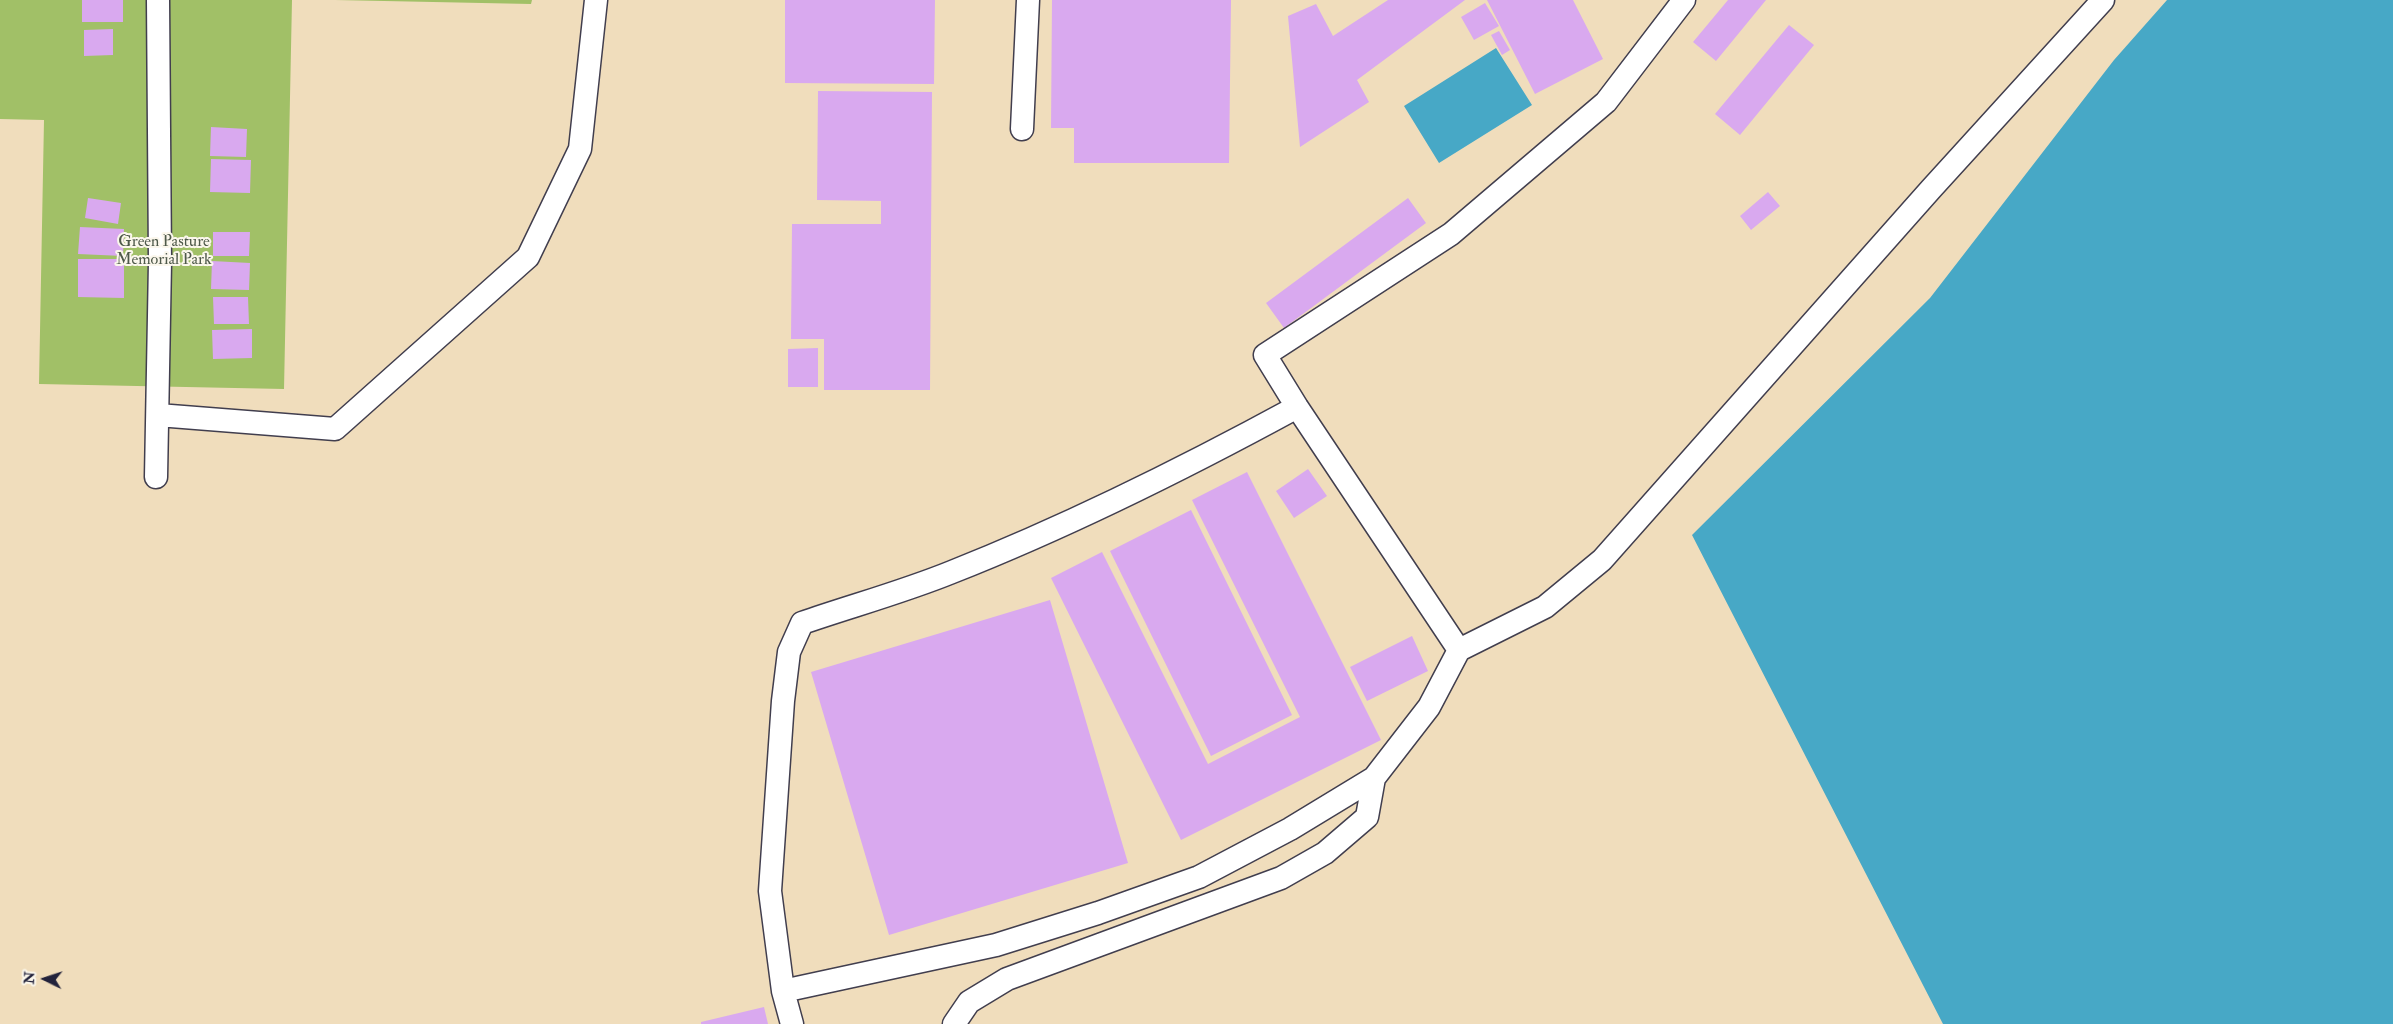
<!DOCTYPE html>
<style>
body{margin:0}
#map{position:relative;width:2393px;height:1024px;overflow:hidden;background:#f0ddbc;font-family:"IM FELL Double Pica",serif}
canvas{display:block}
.north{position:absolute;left:20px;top:954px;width:50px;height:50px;-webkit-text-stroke:4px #fbf7ec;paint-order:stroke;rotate:274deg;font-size:14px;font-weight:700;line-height:20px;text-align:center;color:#22223b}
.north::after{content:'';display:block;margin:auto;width:18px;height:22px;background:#22223b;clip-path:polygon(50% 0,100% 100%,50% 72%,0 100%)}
</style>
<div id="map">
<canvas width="2393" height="1024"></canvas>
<div class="north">N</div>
</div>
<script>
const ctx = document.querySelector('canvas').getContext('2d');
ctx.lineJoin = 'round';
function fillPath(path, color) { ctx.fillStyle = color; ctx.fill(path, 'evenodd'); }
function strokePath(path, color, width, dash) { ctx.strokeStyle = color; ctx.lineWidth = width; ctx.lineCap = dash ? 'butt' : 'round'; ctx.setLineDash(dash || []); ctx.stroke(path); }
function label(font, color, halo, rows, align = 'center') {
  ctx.font = font + ' "IM FELL Double Pica",serif'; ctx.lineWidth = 4; ctx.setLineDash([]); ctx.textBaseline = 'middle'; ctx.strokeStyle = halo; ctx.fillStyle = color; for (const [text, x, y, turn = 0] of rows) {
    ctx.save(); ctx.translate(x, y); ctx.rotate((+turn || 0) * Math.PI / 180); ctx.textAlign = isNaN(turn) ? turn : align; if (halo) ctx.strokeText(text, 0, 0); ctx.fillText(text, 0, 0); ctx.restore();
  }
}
fillPath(new Path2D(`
 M0,0h292l-8,389 -245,-5 5,-264 -44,-1z
 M335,0h197l-1,4z`), '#a1c067');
fillPath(new Path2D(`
 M2167,0h226v1024h-450l-251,-489 238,-237 184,-238z
 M1496,48l36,57 -93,58 -35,-57z`), '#47a8c6');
fillPath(new Path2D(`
 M82,0h41v22h-41z
 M785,0h150l-1,84 -149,-1z
 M1052,0h179l-2,163h-155v-35h-23z
 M1388,0h77l-108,80 12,22 -69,45 -12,-131 28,-12 17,32z
 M1487,0h86l30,59 -68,35z
 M1728,0h38l-50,61 -23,-19z
 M1485,3l14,23 -25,14 -13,-23z
 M1789,25l25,20 -74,90 -25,-21z
 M113,29v26l-29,1v-26z
 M1499,31l11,19 -8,5 -11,-20z
 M818,91l114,1 -2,298h-106v-51h-33l1,-115h89v-23l-64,-1z
 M211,127l36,2 -1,28 -36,-1z
 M211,159l40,1 -1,33 -40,-1z
 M1768,192l12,14 -29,24 -11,-14z
 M88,198l33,5 -3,21 -33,-6z
 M1408,198l18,25 -142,105 -18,-25z
 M80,227l44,2 -1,27 -45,-2z
 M213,232h37l-1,24h-36z
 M78,259h46v39l-46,-1z
 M212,261l38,2 -1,27 -38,-1z
 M213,297h35l1,27h-35z
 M252,329v29l-39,1 -1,-29z
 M818,348v39h-30v-38z
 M1308,469l19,27 -33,22 -18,-27z
 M1247,472l134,268 -200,100 -130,-262 51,-26 106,212 92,-47 -108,-217z
 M1191,510l101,205 -81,41 -101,-205z
 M1050,600l78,263 -239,72 -78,-263z
 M1412,636l16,35 -61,30 -17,-34z
 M764,1007l4,17h-67v-2z`), '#d9a9ef');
const lane = new Path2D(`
 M1022,129l6,-129
 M158,415l177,14 193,-172 52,-108 16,-149
 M156,477l4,-215 -2,-262
 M1459,650l-162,-243 -32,-52 186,-121 155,-132 78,-102
 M783,991l213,-46 102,-32 101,-36 91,-48 84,-51 55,-71 30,-57 86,-43 57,-47 329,-371 172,-189
 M792,1024l-9,-33 -13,-100 13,-190 6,-49 13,-29c49,-17 101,-31 150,-51 119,-47 233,-104 345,-165
 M954,1024l15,-22 38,-23 274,-101 44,-25 42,-36 7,-39`);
strokePath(lane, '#413e4e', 25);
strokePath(lane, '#fff', 22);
label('16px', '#4e594a', '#fbf7ec', [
 ["Green Pasture",164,243],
 ["Memorial Park",164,261]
]);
</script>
